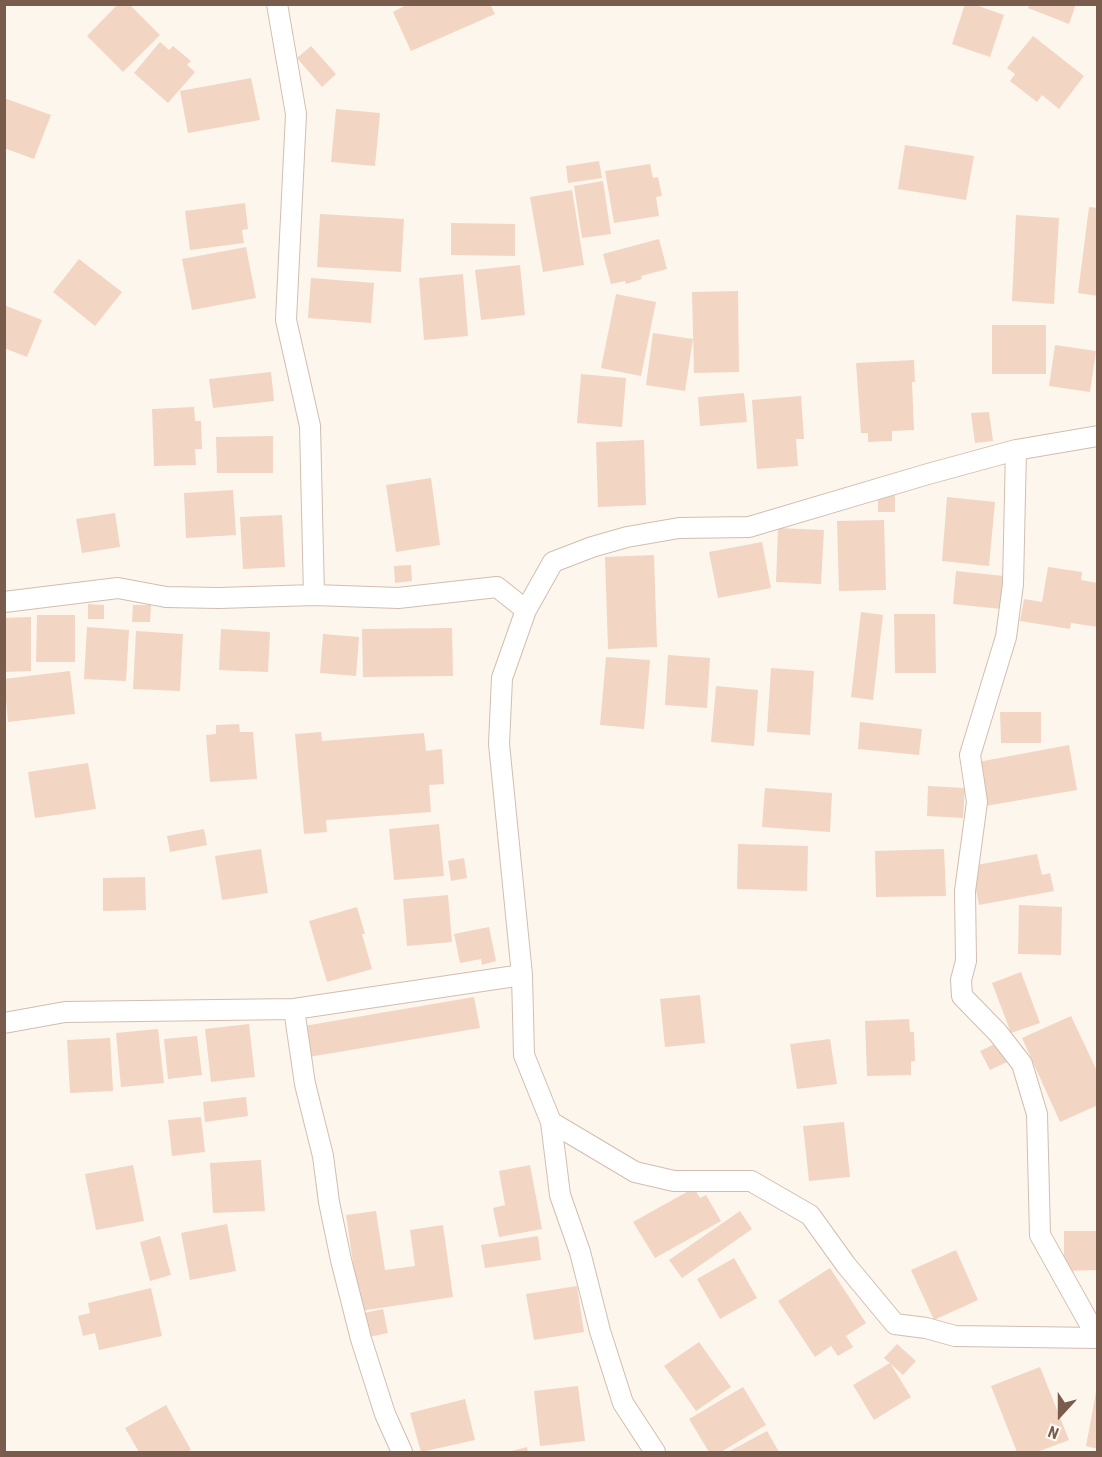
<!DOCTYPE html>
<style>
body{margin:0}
#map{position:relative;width:1102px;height:1457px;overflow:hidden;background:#fdf6ec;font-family:"Roboto Condensed",sans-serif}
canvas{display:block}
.frame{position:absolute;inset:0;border:6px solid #7a5c4d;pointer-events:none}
.north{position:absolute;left:1030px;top:1385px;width:60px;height:60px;-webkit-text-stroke:4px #fffaf3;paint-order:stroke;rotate:201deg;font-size:16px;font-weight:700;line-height:24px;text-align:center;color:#7a5c4d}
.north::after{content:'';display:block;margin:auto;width:21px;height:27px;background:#7a5c4d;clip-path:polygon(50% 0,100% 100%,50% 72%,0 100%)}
</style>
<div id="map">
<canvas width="1102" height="1457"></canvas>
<div class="frame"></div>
<div class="north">N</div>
</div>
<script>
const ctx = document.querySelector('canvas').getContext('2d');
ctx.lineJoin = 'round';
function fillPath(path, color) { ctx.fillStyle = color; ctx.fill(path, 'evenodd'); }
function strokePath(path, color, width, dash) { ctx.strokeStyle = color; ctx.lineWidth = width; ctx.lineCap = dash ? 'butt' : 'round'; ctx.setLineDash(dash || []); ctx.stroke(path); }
fillPath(new Path2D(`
 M118,4h11l31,31 -37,37 -36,-36z
 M408,4h82l5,10 -84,37 -18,-39z
 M965,4h8l31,11 -14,42 -38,-13z
 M1030,4h46l-7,20 -41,-16z
 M1033,36l51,40 -25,33 -17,-14 -5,7 -27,-21 5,-7 -8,-6z
 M160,42l9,8 4,-4 18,15 -4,4 8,7 -27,31 -34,-30z
 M311,46l25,28 -14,13 -25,-29z
 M251,78l9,42 -72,13 -8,-42z
 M4,98l47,17 -17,44 -30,-11z
 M336,109l44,4 -5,53 -44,-4z
 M905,145l69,11 -8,44 -68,-11z
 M599,161l3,17 -34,5 -2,-17z
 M650,164l3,14 5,-1 4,19 -6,1 3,19 -45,7 -9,-52z
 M603,181l8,53 -29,4 -8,-52z
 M572,190l12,75 -41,7 -13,-75z
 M245,203l3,26 -6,1 2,13 -54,7 -5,-39z
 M1089,207l9,1v88l-20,-3z
 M320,214l84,5 -3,53 -84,-5z
 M1016,215l43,3 -5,86 -42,-3z
 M451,223l64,1v32l-64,-1z
 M659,239l8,30 -26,7 1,3 -16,5 -1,-3 -14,3 -8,-30z
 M246,247l10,51 -64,12 -10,-51z
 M79,259l43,33 -27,34 -42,-34z
 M520,265l5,50 -44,5 -6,-50z
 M463,274l5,62 -44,4 -5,-62z
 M311,278l63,5 -3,40 -63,-5z
 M738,291l1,81 -45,1 -2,-81z
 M616,294l40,8 -15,74 -40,-8z
 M4,305l38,15 -15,37 -23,-9z
 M992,325h54v49h-54z
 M653,333l40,6 -8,52 -39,-6z
 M1055,345l41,6 -6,41 -41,-6z
 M914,360l1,22h-3l2,48 -22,1v10l-24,1v-9h-7l-5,-70z
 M271,372l3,29 -61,7 -4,-29z
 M581,374l45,4 -4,49 -45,-4z
 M744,393l3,29 -47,4 -2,-29z
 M801,396l3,43h-8l2,27 -41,3 -5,-69z
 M194,407l1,14h6l1,28h-7l1,16 -42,1 -2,-57z
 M989,412l4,29 -18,2 -4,-30z
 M273,436v37h-56l-1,-36z
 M644,440l2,65 -48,2 -2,-65z
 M431,478l9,67 -44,7 -10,-67z
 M233,490l3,45 -50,3 -2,-45z
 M878,494h17v18h-17z
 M947,497l48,5 -6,64 -47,-5z
 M115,513l5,34 -38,6 -6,-34z
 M282,515l3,52 -42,2 -3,-52z
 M884,520l2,70 -47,1 -2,-70z
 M778,528l46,2 -3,54 -45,-2z
 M762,542l9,46 -53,10 -9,-46z
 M654,555l3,92 -49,2 -3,-92z
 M411,565l1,16 -17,2 -1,-17z
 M1048,567l34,5 -1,8 17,3v44l-27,-4 -1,6 -50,-8 4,-22 18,3z
 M956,571l48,5 -3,33 -48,-5z
 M88,604l16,1v14h-16z
 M133,605h18l-1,17h-18z
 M861,612l22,3 -10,85 -22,-3z
 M894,614h41l1,59h-41z
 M37,615h38v47h-39z
 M31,617v54l-27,1v-54z
 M87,627l42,3 -3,51 -42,-2z
 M452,628l1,48 -90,1 -1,-48z
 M221,629l49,3 -2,40 -49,-2z
 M136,631l47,3 -3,57 -47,-2z
 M323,634l36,3 -3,39 -36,-3z
 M668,655l42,3 -3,50 -42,-3z
 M606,657l44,3 -6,69 -44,-4z
 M771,668l43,3 -4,64 -43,-3z
 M70,671l5,43 -67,8 -4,-43z
 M716,686l42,4 -4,56 -43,-4z
 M1000,712h41v31h-40z
 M860,722l62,7 -3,26 -61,-6z
 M239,724l1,8h13l4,47 -47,3 -4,-47 10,-1v-9z
 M321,732l1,9 102,-8 2,18 16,-2 2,35 -15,1 2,27 -105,8 1,12 -23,2 -9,-100z
 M1069,745l8,45 -91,16 -8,-44z
 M88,763l8,46 -61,9 -7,-46z
 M928,786l37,2 -2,30 -36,-2z
 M765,788l67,5 -2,39 -68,-5z
 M439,824l5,52 -50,4 -5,-51z
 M204,829l3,16 -37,7 -3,-16z
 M738,844l70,2 -1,45 -70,-2z
 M261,849l7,44 -46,7 -7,-44z
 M944,849l2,47 -70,1 -1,-46z
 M1037,854l5,21 8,-2 4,18 -75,14 -8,-39z
 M464,858l3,20 -16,3 -3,-20z
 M145,877l1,33 -43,1v-33z
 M448,895l4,47 -45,4 -4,-47z
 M1019,905l43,2 -1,48 -43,-1z
 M357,907l8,27h-3l10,35 -45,13 -18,-61z
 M489,927l7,34 -14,4 -1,-6 -21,4 -6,-29z
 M1021,972l19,51 -29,10 -19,-50z
 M700,995l5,48 -40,4 -5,-48z
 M474,997l6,31 -171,29 -5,-31z
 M1071,1016l27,57v32l-38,17 -38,-84z
 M909,1019l1,13h4l1,29h-4v14l-44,1 -2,-55z
 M249,1024l6,53 -44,5 -6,-53z
 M158,1029l6,54 -43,4 -5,-54z
 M197,1036l5,39 -34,4 -4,-40z
 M110,1038l3,53 -43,2 -3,-53z
 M830,1039l7,45 -40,5 -7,-45z
 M997,1043l10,19 -17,8 -10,-19z
 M246,1097l2,19 -43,6 -2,-20z
 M201,1117l4,35 -33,4 -4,-36z
 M844,1122l6,55 -41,4 -6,-55z
 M261,1160l4,51 -52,2 -3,-50z
 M133,1165l11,56 -48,9 -11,-56z
 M530,1165l12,64 -43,8 -6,-29 12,-3 -6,-34z
 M694,1188l6,10 6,-3 15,26 -66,37 -22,-36z
 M376,1211l9,59 30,-4 -5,-36 33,-5 10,72 -93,14 -14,-96z
 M740,1211l12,18 -70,49 -13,-18z
 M227,1224l9,47 -46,9 -9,-47z
 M1064,1231h34v39l-34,1z
 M160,1236l11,39 -21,6 -10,-39z
 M538,1236l3,24 -56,8 -4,-23z
 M956,1250l22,50 -44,20 -23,-50z
 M734,1258l23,40 -37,21 -23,-40z
 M830,1268l36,55 -20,13 7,11 -15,9 -7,-10 -16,11 -37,-56z
 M577,1286l7,46 -50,8 -8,-46z
 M151,1288l11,48 -63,14 -4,-17 -12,3 -5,-20 12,-3 -2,-10z
 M383,1309l5,24 -19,4 -5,-24z
 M699,1342l32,45 -35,24 -32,-45z
 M897,1344l19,17 -13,14 -19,-17z
 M890,1363l21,34 -37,23 -21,-35z
 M1040,1367l29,73 -32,12h-20l-26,-66z
 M578,1386l7,55 -45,5 -6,-55z
 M743,1387l23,38 -45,27h-12l-20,-33z
 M1096,1392h2v57l-12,-3z
 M465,1399l10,41 -54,12 -11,-39z
 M166,1405l25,45 -5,2h-47l-14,-24z
 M767,1431l12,21h-51z
 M527,1447l1,5h-20z`), '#f3d5c3');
const street = new Path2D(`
 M277,4l19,110 -10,206 24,106 4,169
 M1098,436l-82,14 -88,24 -179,53 -70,1 -52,9 -35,10 -39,15 -27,48 -24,68 -3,66 23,231 2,80 27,67 84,50 39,9h77l59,34 36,50 49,59 31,4 29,8 143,2
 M1016,450l-3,134 -7,53 -36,118 7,47 -12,89 1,70 -5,19 1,16 36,37 24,31 15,50 3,121 57,102
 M4,602l114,-14 48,9 53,1 95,-3 84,3 99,-11 29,23
 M294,1009l11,75 18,72 6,46 12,58 20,79 24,75 17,38
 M4,1023l61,-11 229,-3 228,-34
 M551,1122l9,73 20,57 20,79 23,72 32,49`);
strokePath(street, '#d1beb0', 22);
strokePath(street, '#fff', 20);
</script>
